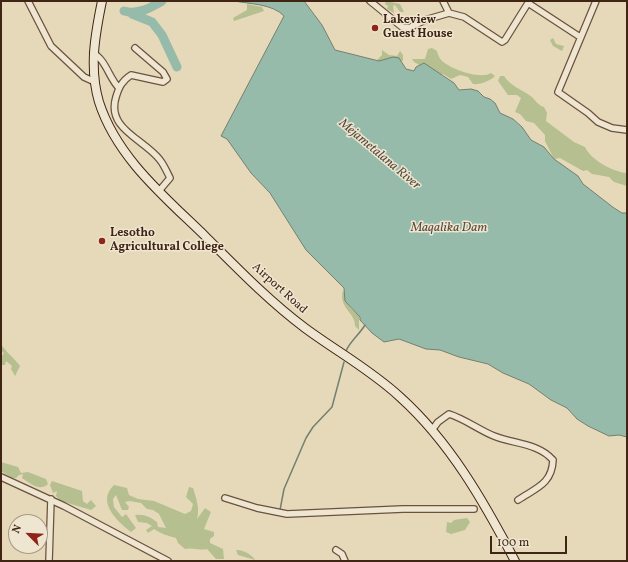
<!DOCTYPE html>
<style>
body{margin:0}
#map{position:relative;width:628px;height:562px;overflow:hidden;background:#e6d9b9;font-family:Vollkorn,serif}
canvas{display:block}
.frame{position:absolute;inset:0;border:2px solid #402515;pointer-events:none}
.north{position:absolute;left:8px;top:514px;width:40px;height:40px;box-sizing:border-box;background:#efe6d2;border:1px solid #a99986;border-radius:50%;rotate:294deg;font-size:11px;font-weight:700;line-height:16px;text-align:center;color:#402515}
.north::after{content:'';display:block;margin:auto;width:14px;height:18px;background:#8f2418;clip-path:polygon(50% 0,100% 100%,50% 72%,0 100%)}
.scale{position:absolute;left:490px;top:536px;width:77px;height:18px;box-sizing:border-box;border:2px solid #402515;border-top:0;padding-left:5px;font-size:12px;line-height:14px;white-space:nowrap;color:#402515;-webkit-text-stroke:3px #efe6d2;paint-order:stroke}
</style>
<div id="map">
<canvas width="628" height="562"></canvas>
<div class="frame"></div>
<div class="north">N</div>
<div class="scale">100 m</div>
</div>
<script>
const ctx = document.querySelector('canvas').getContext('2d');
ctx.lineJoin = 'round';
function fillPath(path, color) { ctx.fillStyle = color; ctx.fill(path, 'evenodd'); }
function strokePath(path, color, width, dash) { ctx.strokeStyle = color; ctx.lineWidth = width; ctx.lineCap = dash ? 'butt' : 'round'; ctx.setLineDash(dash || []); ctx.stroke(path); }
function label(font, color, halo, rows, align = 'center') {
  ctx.font = font + ' Vollkorn,serif'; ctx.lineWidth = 3; ctx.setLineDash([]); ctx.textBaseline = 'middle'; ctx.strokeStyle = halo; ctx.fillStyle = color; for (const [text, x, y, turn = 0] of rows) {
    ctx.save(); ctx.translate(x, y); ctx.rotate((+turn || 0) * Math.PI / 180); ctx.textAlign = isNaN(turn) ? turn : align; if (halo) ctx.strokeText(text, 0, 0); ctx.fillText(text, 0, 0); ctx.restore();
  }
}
fillPath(new Path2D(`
 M386,1l14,3 4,8h-4l-5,-7 -2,1 1,7 -7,-4 1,-3 -3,-2z
 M247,4l15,3 2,4 -30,10 -1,-3 14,-8z
 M553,38l3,6 8,2 -2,5 -9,-5 -3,-6z
 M432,48l5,3c1,4 2,6 4,9 9,9 39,20 50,13l4,3c-5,5 -15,9 -22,8l-5,-7 -8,-2 -9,4 -8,-5 -4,2 -25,-14 -2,-3h13l3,-10z
 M382,50l7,5 8,1 3,-5 3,4v6l-9,-1 -10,6 -8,-5 6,-6z
 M500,76h4c7,11 18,13 28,21 4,4 6,8 12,10l3,6 -1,8 28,21 11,5c6,13 28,25 42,26v13l-13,-4 -5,-5 -17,-3 -5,-4 -4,1 -23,-13 -6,1 -9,-18v-6l-11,-12 -8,-2 -6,-7 -5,-2 6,-14 -4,-3h-9l-10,-14z
 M343,290c5,13 4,17 16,25v15l-4,-4c1,-13 -17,-18 -12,-36z
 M1,344c4,7 13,14 19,22l-5,10 -4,-7 1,-3 -6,-5 -1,4h-4v-8l3,-4 -3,-2z
 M1,462l17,5 3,6 7,-1 18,7 2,5c-9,8 -18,-1 -26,-6l1,-4 -4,1 -3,3h-4l-11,-7z
 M52,481l30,10 1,10 4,3 4,-4 5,6 -5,4 -30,-9 -5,-5 1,-5 -4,2 -3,-8z
 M114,485l13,3 2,7 9,4 16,2 31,13 6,-3 2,-7 -7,-7 3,-10 4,1c3,10 7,20 4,31l8,-11 6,4 -7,17 10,3v4l-4,3v4l13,6 1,10h-8l-9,-10c-8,2 -14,-2 -22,0l-7,-6 -2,-5c-7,-2 -15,-4 -22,-9l-6,4 -2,-3 6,-4 -5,-3 -9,-1 -3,-7c10,-1 15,2 22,7l1,5 8,1 -7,-14 -6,-4 -6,-1 -6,-6 -11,-2 -5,1 4,5 -1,3h-6l-6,-15 -3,4 1,8 8,10 4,-3 10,14 -5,4c-14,-11 -35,-30 -17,-47z
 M467,518l3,4 -5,8 -14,4 -5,-2 1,-10 4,1 3,-3z
 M236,550c6,-1 17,5 19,10l-17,-5z`), '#b6bf8f');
const water = new Path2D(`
 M234,1h70l18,24 13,25 44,11 14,-4 6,1 7,11 8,2 2,-4 8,-4 30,20 5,7 12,-1 7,2 6,6 6,2 5,4 5,10 13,6 9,8 9,13 13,7 10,12 24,17 5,8 31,24 8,5h5v224l-8,-2 -10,1 -21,-10 -11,-7 -10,-11 -16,-8 -22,-16 -26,-11 -15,-9 -29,-7 -19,-7 -14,-1 -27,-10 -15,3 -12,-9 -12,-13v-3l-15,-16 -1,-13 -38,-38 -36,-57 -19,-20 -24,-34 -6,-3 63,-120c-11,-12 -34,-12 -50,-15z`);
fillPath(water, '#97bbab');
strokePath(water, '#747f6f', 1);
strokePath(new Path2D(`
 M346,351c4,-10 13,-16 19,-26
 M280,510l4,-21 22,-51 7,-11 19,-20 12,-45`), '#747f6f', 1.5);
strokePath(new Path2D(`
 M124,11c14,4 26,-3 38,-10
 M132,14l20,8 10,13 15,32`), '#97bbab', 9);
const street = new Path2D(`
 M28,1l23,45 33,31 11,5
 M370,1l32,26 7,1 16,-8 24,-7
 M443,1l6,12 15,4 38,25 3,-2 23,-37
 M596,1l-38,91 30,21 10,9 14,6 15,2
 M529,2l-1,1 52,34
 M135,48l28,24 4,7 -4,3 -32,-7c-9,6 -12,12 -15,22 -10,32 28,42 44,63 4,5 7,12 10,18l-11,13
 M93,53c13,7 16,25 26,35
 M432,430l6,-8 11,-8c16,5 30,16 45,22 20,8 44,7 59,24 -1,24 -17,28 -35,40
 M1,477l63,29 104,55
 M225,498l32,10 30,6 116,-5h71
 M336,550l6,4 3,7
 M49,561l2,-62`);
const secondary = new Path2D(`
 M102,1c-7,34 -13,67 -3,101 18,56 66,95 106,134 32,32 64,65 100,92 31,23 66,42 95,69 50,45 84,105 115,164`);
strokePath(street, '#6a523e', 8);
strokePath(secondary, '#402515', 10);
strokePath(street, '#efe6d2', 5.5);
strokePath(secondary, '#efe6d2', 8);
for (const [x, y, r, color] of [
 [375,28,4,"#8f2418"],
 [102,241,4,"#8f2418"]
]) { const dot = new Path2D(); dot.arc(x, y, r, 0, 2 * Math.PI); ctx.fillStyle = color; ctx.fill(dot); strokePath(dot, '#efe6d2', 1.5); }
label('bold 12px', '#402515', '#efe6d2', [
 ["Lakeview",383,21],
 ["Guest House",383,35],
 ["Lesotho",110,234],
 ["Agricultural College",110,248]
], 'left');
label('12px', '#402515', '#efe6d2', [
 ["Airport Road",279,289,42]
]);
label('italic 13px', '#564a3a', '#efe6d2', [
 ["Mejametalana River",379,155,40],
 ["Maqalika Dam",449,229]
]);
</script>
